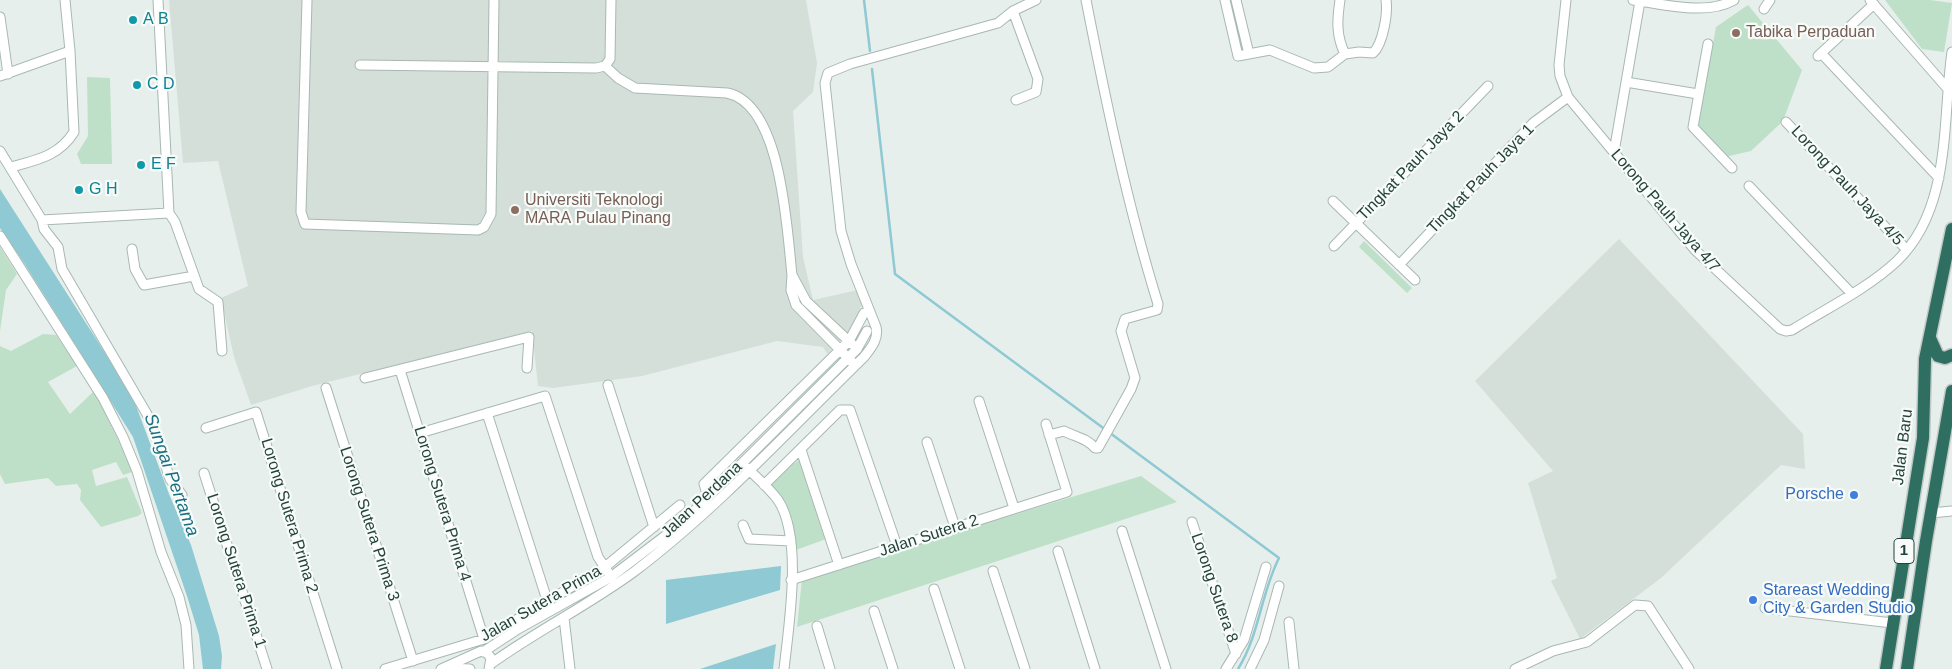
<!DOCTYPE html>
<style>
body{margin:0}
canvas{display:block;background:#e6efeb}
</style>
<canvas width="1952" height="669"></canvas>
<script>
const ctx = document.querySelector('canvas').getContext('2d');
ctx.lineJoin = 'round';
function fillPath(path, color) { ctx.fillStyle = color; ctx.fill(path, 'evenodd'); }
function strokePath(path, color, width, dash) { ctx.strokeStyle = color; ctx.lineWidth = width; ctx.lineCap = dash ? 'butt' : 'round'; ctx.setLineDash(dash || []); ctx.stroke(path); }
function label(font, color, halo, rows, align = 'center') {
  ctx.font = font + ' Arial,sans-serif'; ctx.lineWidth = 4.5; ctx.setLineDash([]); ctx.textBaseline = 'middle'; ctx.strokeStyle = halo; ctx.fillStyle = color; for (const [text, x, y, turn = 0] of rows) {
    ctx.save(); ctx.translate(x, y); ctx.rotate((+turn || 0) * Math.PI / 180); ctx.textAlign = isNaN(turn) ? turn : align; if (halo) ctx.strokeText(text, 0, 0); ctx.fillText(text, 0, 0); ctx.restore();
  }
}
fillPath(new Path2D(`
 M169,0h637l11,63 -4,29 -20,19 10,146 10,43 45,-10 5,12 -13,30 -23,22 -4,-7 -46,-6 -135,35 -89,12 -15,-2 -6,-55 -220,55 -61,19 -17,-48 -13,-59 27,-12 -30,-125 -35,2z
 M1619,239l184,195 2,35 -24,-4 -120,113 -81,61 -29,-58 6,-3 -29,-95 25,-12 -78,-90z`), '#d4dfda');
fillPath(new Path2D(`
 M1885,0h45l22,3 -8,49 -22,-3z
 M1748,5l54,65 -19,51 -32,30 -26,6 -27,-32 18,-98z
 M87,77l23,1 2,86h-31l-4,-10 11,-18z
 M1364,241l48,47 -5,5 -48,-46z
 M0,247l17,27 -11,16 -6,41z
 M43,334l13,1 21,31 -29,16 22,32 24,-23 28,57 10,24 -9,3 -7,-13 -24,8 4,16 31,-9 15,36 -4,3 -37,11 -21,-27 1,-10 -4,-6 -21,2 -8,-8 -43,6 -5,-10v-128l11,5z
 M799,460l27,79 -30,11 -8,-29 -24,-36z
 M1141,476l36,26 -380,125 5,-48z`), '#bfe0c8');
fillPath(new Path2D(`
 M0,189l132,206 37,99 22,51 28,91 3,20 -1,13h-18l-4,-34 -12,-39 -54,-159 -109,-174 -24,-35z
 M781,566l-1,24 -114,34v-44z
 M776,644l-3,25h-73z`), '#8ec9d4');
strokePath(new Path2D(`
 M864,0l6,51
 M872,69l23,205 384,284c-18,35 -20,78 -41,111`), '#8ec9d4', 2.5);
const minor = new Path2D(`
 M307,0l-6,212 4,12 173,6 6,-3 7,-13 3,-214
 M1225,0l13,56 32,-6 44,18 14,-1 17,-13 14,-2 14,1c10,-9 15,-40 13,-53
 M1236,0l13,54
 M1340,0c-3,20 -4,36 5,54
 M1566,0l-7,65 1,11 8,21 127,153 85,79 6,2 6,-1c35,-22 75,-41 105,-69 55,-53 45,-140 55,-209
 M1633,0c31,4 73,16 101,0
 M1870,0l77,88
 M1764,9l6,-9
 M1013,11l25,68 -2,13 -20,8
 M0,17l8,57
 M1708,44l-15,83 39,41
 M1821,53l118,125
 M1818,56l56,-52
 M360,65l236,3 9,-2 5,-7 1,-59
 M605,66l13,12 17,10 92,5c55,11 60,138 65,182l-1,15 5,15 56,57
 M0,76l70,-25
 M1626,82l72,12
 M1786,122l121,128
 M0,151l42,69 2,9 14,18 4,22 89,152 19,58 12,16
 M1614,152l26,-151
 M11,167c26,-7 48,-11 63,-35l-4,-81 -5,-51
 M1749,186l102,107
 M1333,201l82,79
 M169,213l6,9 24,67 19,13 4,49
 M42,220l127,-7 -11,-213
 M0,236l103,162 20,39 14,34 24,81 18,45 7,28 3,44
 M1334,246l154,-160
 M132,249l3,20 9,16 50,-9
 M1399,265l134,-142 35,-26
 M792,275l14,26 47,44
 M400,370l84,269
 M365,378l164,-41 -2,31
 M608,385l46,142
 M326,388l87,273
 M979,401l35,107
 M487,413l61,190
 M206,428l50,-16 81,257
 M420,433l125,-37 53,161 10,15
 M1049,435l15,-4c11,6 23,7 31,17h3l33,-59 4,-11 -14,-47 4,-12 32,-9 1,-6c-31,-100 -52,-202 -72,-304
 M927,442l28,85
 M801,450l38,115
 M746,467c10,10 23,21 32,33 25,38 11,124 6,169
 M204,473l63,196
 M764,485l76,-75h10l47,136
 M708,497l-4,-13 145,-143 15,-28
 M1931,513l21,-2
 M1192,522l44,132
 M743,525l6,14 42,2
 M1122,531l44,138
 M1058,551l37,118
 M993,571l32,98
 M791,580l276,-88 -21,-68
 M934,589l26,80
 M1765,608l127,15
 M874,611l19,58
 M564,618l6,51
 M1289,622l5,47
 M817,626l13,43
 M483,652l35,-23 93,-52 71,-54 175,-174 10,-18
 M492,663c46,-33 97,-58 143,-92 83,-63 154,-141 229,-214 7,-9 15,-18 12,-30l-25,-63 -10,-33 -16,-148 3,-10 22,-9 148,-41 15,-12 23,-11
 M451,668l19,1
 M385,669l99,-30 121,-72 75,-62
 M441,669l40,-18 6,2 4,5 -2,11
 M1226,669l18,-29 22,-73
 M1250,669l14,-29 15,-54
 M1515,669l38,-18 34,-9 48,-37 13,1 41,63`);
const highway = new Path2D(`
 M1930,338l8,18 7,2 7,-3
 M1886,669l37,-231 2,-79 27,-130
 M1907,669l19,-128 26,-150`);
strokePath(minor, '#a8b8b2', 11);
strokePath(highway, '#c2cac8', 15);
strokePath(minor, '#fff', 9);
strokePath(highway, '#2f6f62', 12);
for (const [x, y, r, color] of [
 [133,20,5,"#0f9aa8"],
 [1736,33,5,"#8d6e63"],
 [137,85,5,"#0f9aa8"],
 [141,165,5,"#0f9aa8"],
 [79,190,5,"#0f9aa8"],
 [515,210,5,"#8d6e63"],
 [1854,495,5,"#3f7fe0"],
 [1753,600,5,"#3f7fe0"]
]) { const dot = new Path2D(); dot.arc(x, y, r, 0, 2 * Math.PI); ctx.fillStyle = color; ctx.fill(dot); strokePath(dot, '#f7fbf9', 2); }
for (const [x, y, w] of [
 [1904,551,20]
]) { const box = new Path2D(); box.roundRect(x - w / 2, y - 12.5, w, 25, 4); ctx.fillStyle = '#f7fbf9'; ctx.fill(box); strokePath(box, '#24423a', 1); }
label('bold 15px', '#24423a', null, [
 ["1",1904,551]
]);
label('16px', '#0d838f', '#f7fbf9', [
 ["A B",143,20],
 ["C D",147,85],
 ["E F",151,165],
 ["G H",89,190]
], 'left');
label('16px', '#785e54', '#f7fbf9', [
 ["Tabika Perpaduan",1746,33],
 ["Universiti Teknologi",525,201],
 ["MARA Pulau Pinang",525,219]
], 'left');
label('16px', '#24423a', '#f7fbf9', [
 ["Tingkat Pauh Jaya 2",1411,166,-46],
 ["Tingkat Pauh Jaya 1",1481,179,-46],
 ["Lorong Pauh Jaya 4/5",1847,186,47],
 ["Lorong Pauh Jaya 4/7",1665,211,49],
 ["Jalan Baru",1903,447,-83],
 ["Jalan Perdana",702,500,-43],
 ["Lorong Sutera Prima 4",442,504,73],
 ["Lorong Sutera Prima 2",289,516,73],
 ["Lorong Sutera Prima 3",369,524,72],
 ["Jalan Sutera 2",929,536,-18],
 ["Lorong Sutera Prima 1",236,571,72],
 ["Lorong Sutera 8",1214,588,71],
 ["Jalan Sutera Prima",541,604,-30]
]);
label('16px', '#366cbe', '#f7fbf9', [
 ["Porsche",1844,495],
 ["Stareast Wedding",1763,591,"left"],
 ["City & Garden Studio",1763,609,"left"]
], 'right');
label('italic 18px', '#1c6f80', '#f7fbf9', [
 ["Sungai Pertama",171,475,70]
]);
</script>
